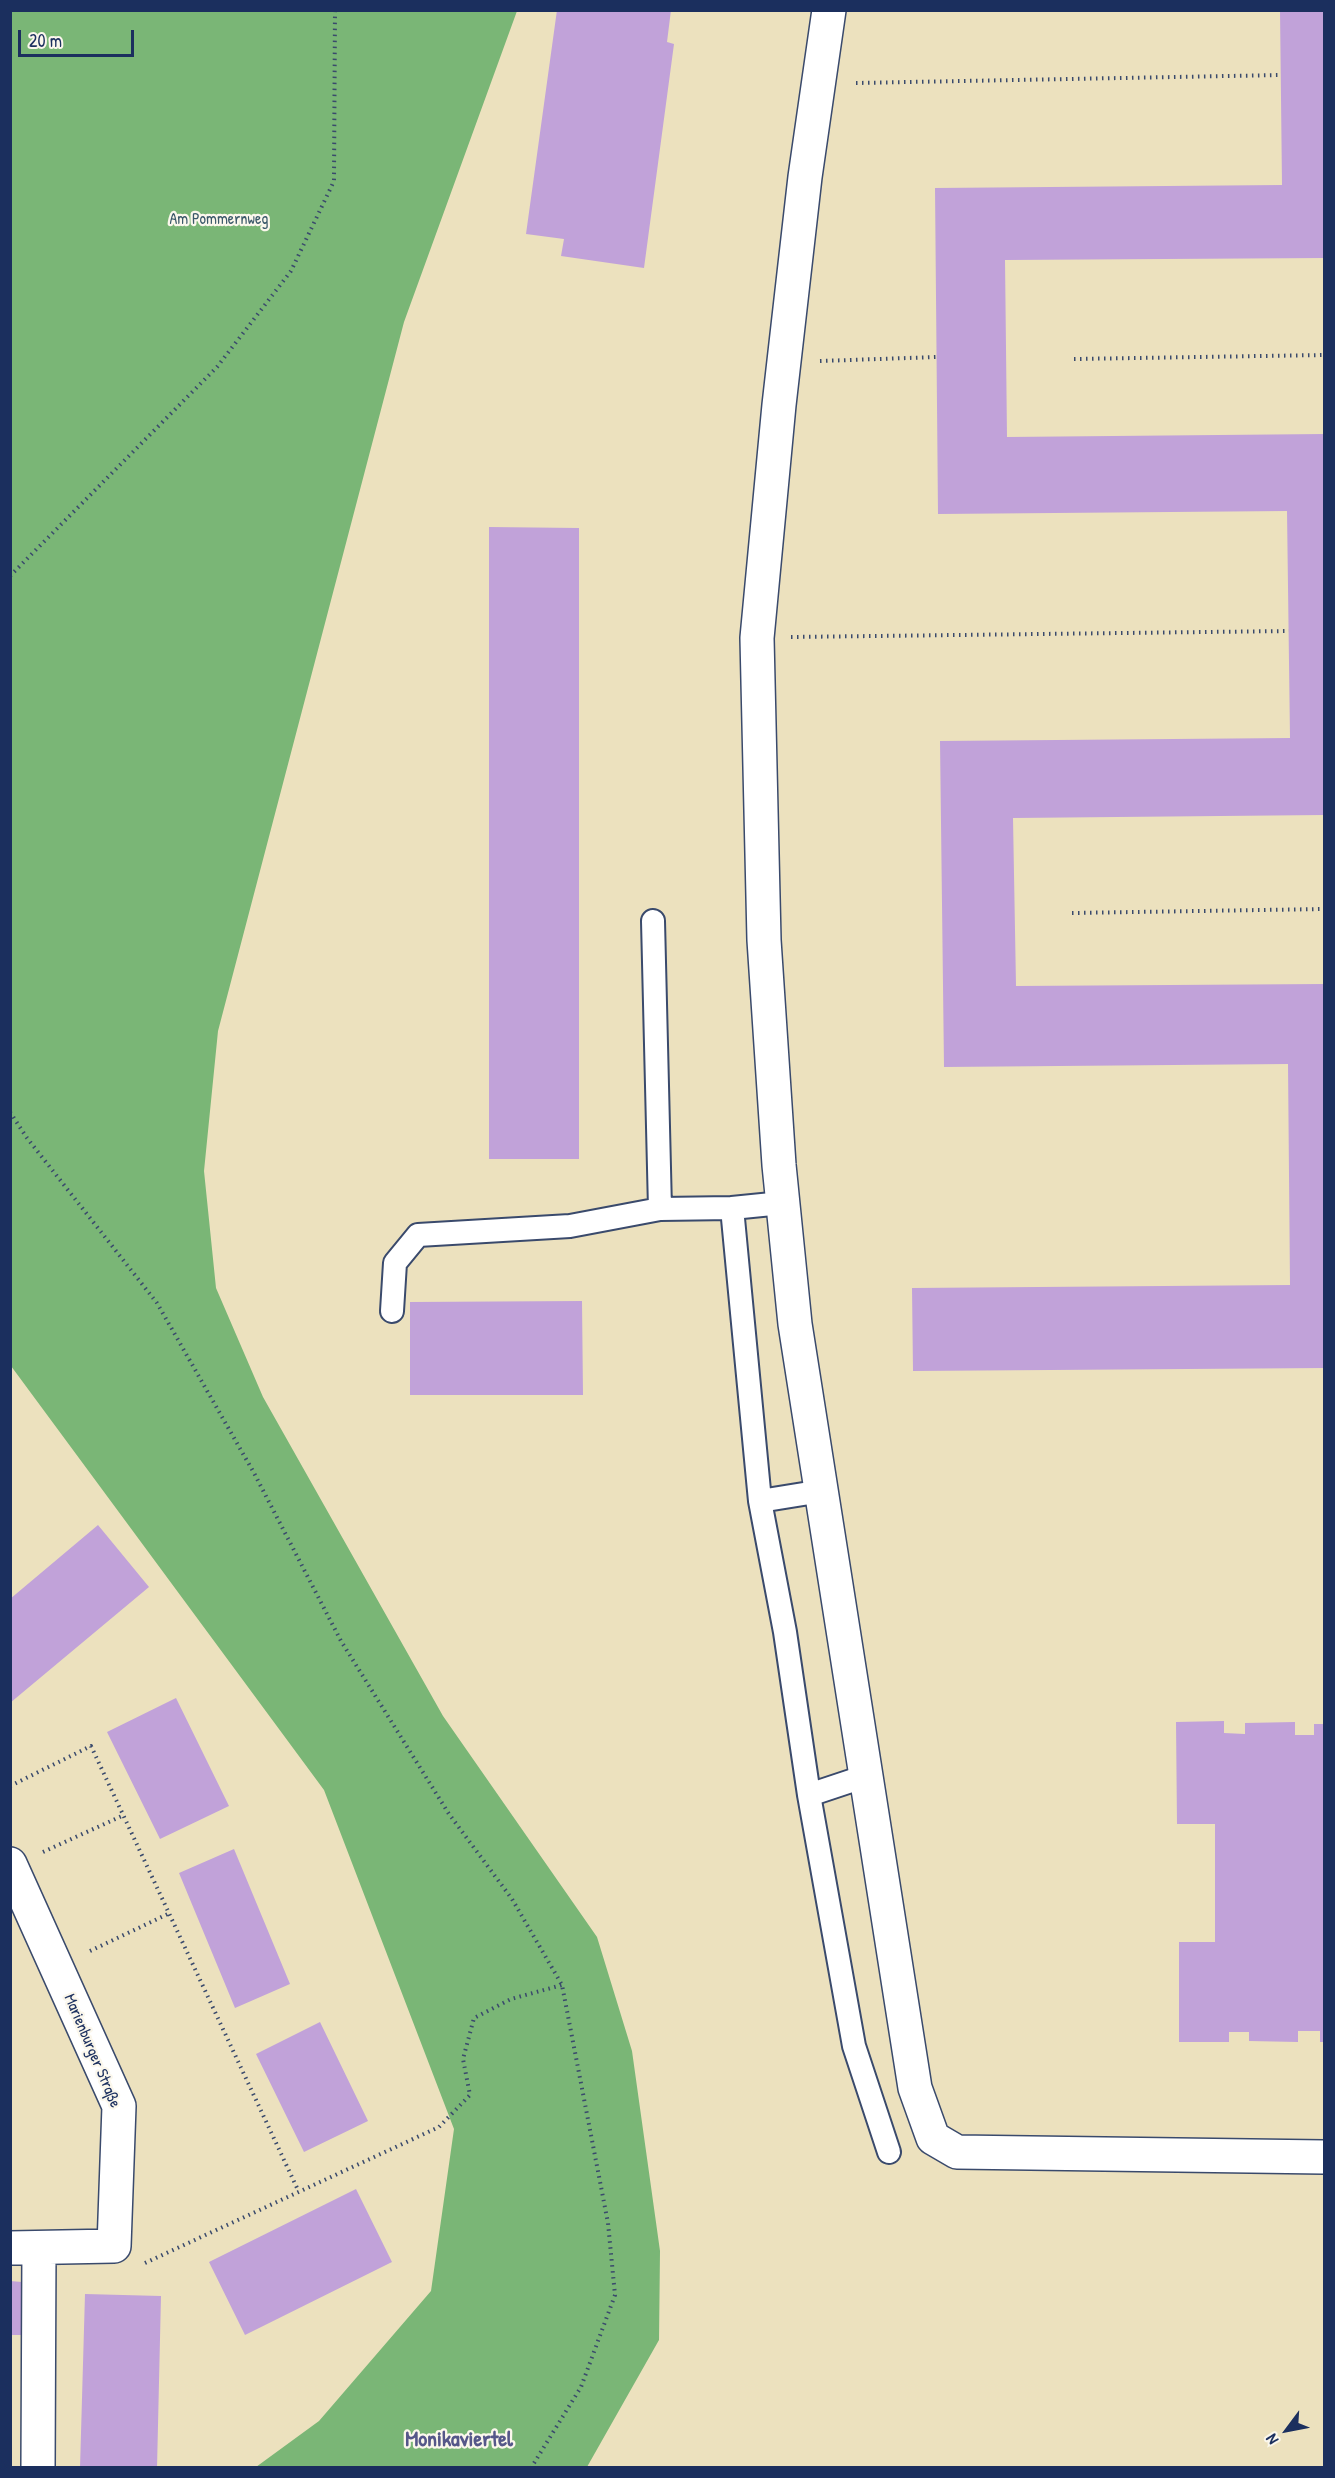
<!DOCTYPE html>
<meta charset="utf-8">
<style>
body{margin:0}
#map{position:relative;width:1335px;height:2478px;overflow:hidden;background:#ece1be;font-family:"Patrick Hand",sans-serif}
canvas{display:block}
.frame{position:absolute;inset:0;border:12px solid #1b2f5e;pointer-events:none}
.north{position:absolute;left:1257px;top:2400px;width:60px;height:60px;-webkit-text-stroke:4px #fbf7ec;paint-order:stroke;rotate:238deg;font-size:16px;font-weight:700;line-height:24px;text-align:center;color:#1b2f5e}
.north::after{content:'';display:block;margin:auto;width:21px;height:27px;background:#1b2f5e;clip-path:polygon(50% 0,100% 100%,50% 72%,0 100%)}
.scale{position:absolute;left:18px;top:30px;width:116px;height:27px;box-sizing:border-box;border:3px solid #1b2f5e;border-top:0;padding-left:8px;font-size:18px;line-height:21px;white-space:nowrap;color:#1b2f5e;-webkit-text-stroke:4px #fbf7ec;paint-order:stroke}
</style>
<div id="map">
<canvas width="1335" height="2478"></canvas>
<div class="frame"></div>
<div class="north">N</div>
<div class="scale">20 m</div>
</div>
<script>
const ctx = document.querySelector('canvas').getContext('2d');
ctx.lineJoin = 'round';
function fillPath(path, color) { ctx.fillStyle = color; ctx.fill(path, 'evenodd'); }
function strokePath(path, color, width, dash) { ctx.strokeStyle = color; ctx.lineWidth = width; ctx.lineCap = dash ? 'butt' : 'round'; ctx.setLineDash(dash || []); ctx.stroke(path); }
function label(font, color, halo, rows, align = 'center') {
  ctx.font = font + ' "Patrick Hand",sans-serif'; ctx.lineWidth = 4.5; ctx.setLineDash([]); ctx.textBaseline = 'middle'; ctx.strokeStyle = halo; ctx.fillStyle = color; for (const [text, x, y, turn = 0] of rows) {
    ctx.save(); ctx.translate(x, y); ctx.rotate((+turn || 0) * Math.PI / 180); ctx.textAlign = isNaN(turn) ? turn : align; if (halo) ctx.strokeText(text, 0, 0); ctx.fillText(text, 0, 0); ctx.restore();
  }
}
fillPath(new Path2D(`
 M10,11h507l-113,311 -186,709 -14,140 12,117 47,109 180,319 154,221 35,114 28,200 -1,89 -72,127h-331l63,-46 112,-130 23,-162 -130,-339 -313,-424z`), '#7ab676');
fillPath(new Path2D(`
 M557,10h114l-4,32 7,2 -30,224 -83,-12 3,-17 -38,-5z
 M1280,10h44v248l-319,2 2,177 317,-3v381l-311,3 3,168 308,-2v384l-411,3 -1,-83 378,-3 -2,-221 -344,3 -4,-326 350,-3 -3,-227 -349,3 -3,-326 347,-3z
 M489,527l90,1v631h-90z
 M582,1301l1,94h-173v-93z
 M98,1525l51,62 -139,116v-104z
 M176,1698l53,108 -69,33 -53,-107z
 M1224,1721v12l21,1v-11l50,-1v13h19v-11h10v318h-4v-11h-22v11l-49,-1v-9h-20v10h-50v-100h36v-118h-38l-1,-102z
 M234,1849l56,135 -55,24 -56,-135z
 M320,2022l48,99 -64,31 -48,-98z
 M356,2189l36,73 -147,73 -36,-73z
 M10,2281l12,1v53h-12z
 M85,2294l76,2 -4,172h-77z`), '#c1a2d9');
const service = new Path2D(`
 M653,921l7,288 72,-1
 M782,1203l-50,5 28,293 25,131 24,163 45,251 35,106
 M392,1311l3,-48 23,-28 152,-9 90,-17
 M760,1501l62,-10
 M809,1795l57,-19`);
const minor = new Path2D(`
 M829,10l-24,167 -26,228 -22,233 7,302 15,225 16,159 120,764 18,50 24,14 367,5
 M10,1864l109,242 -5,140 -104,2
 M38,2468l1,-220`);
strokePath(service, '#3a4a6c', 26);
strokePath(minor, '#3a4a6c', 36);
strokePath(new Path2D(`
 M856,83l425,-8
 M1074,359l250,-4
 M820,361l117,-4
 M10,576l207,-209 74,-96 43,-90 1,-171
 M791,637l498,-6
 M1072,913l252,-4
 M10,1112l17,26 130,165 97,170 87,168 108,173 63,85 50,86 46,238 7,72 -34,92 -50,81
 M10,1786l81,-40 207,444
 M43,1852l81,-37
 M90,1951l80,-38
 M145,2263l294,-136 31,-32 -7,-36 11,-41 37,-19 51,-14`), '#3a4a6c', 4, [1.5, 4.5]);
strokePath(service, '#fff', 22);
strokePath(minor, '#fff', 33);
label('16px', '#3a5869', '#fbf7ec', [
 ["Am Pommernweg",219,220]
]);
label('16px', '#1b2f5e', '#fbf7ec', [
 ["Marienburger Straße",92,2051,67]
]);
label('bold 22px', '#555789', '#fbf7ec', [
 ["Monikaviertel",459,2440]
]);
</script>
